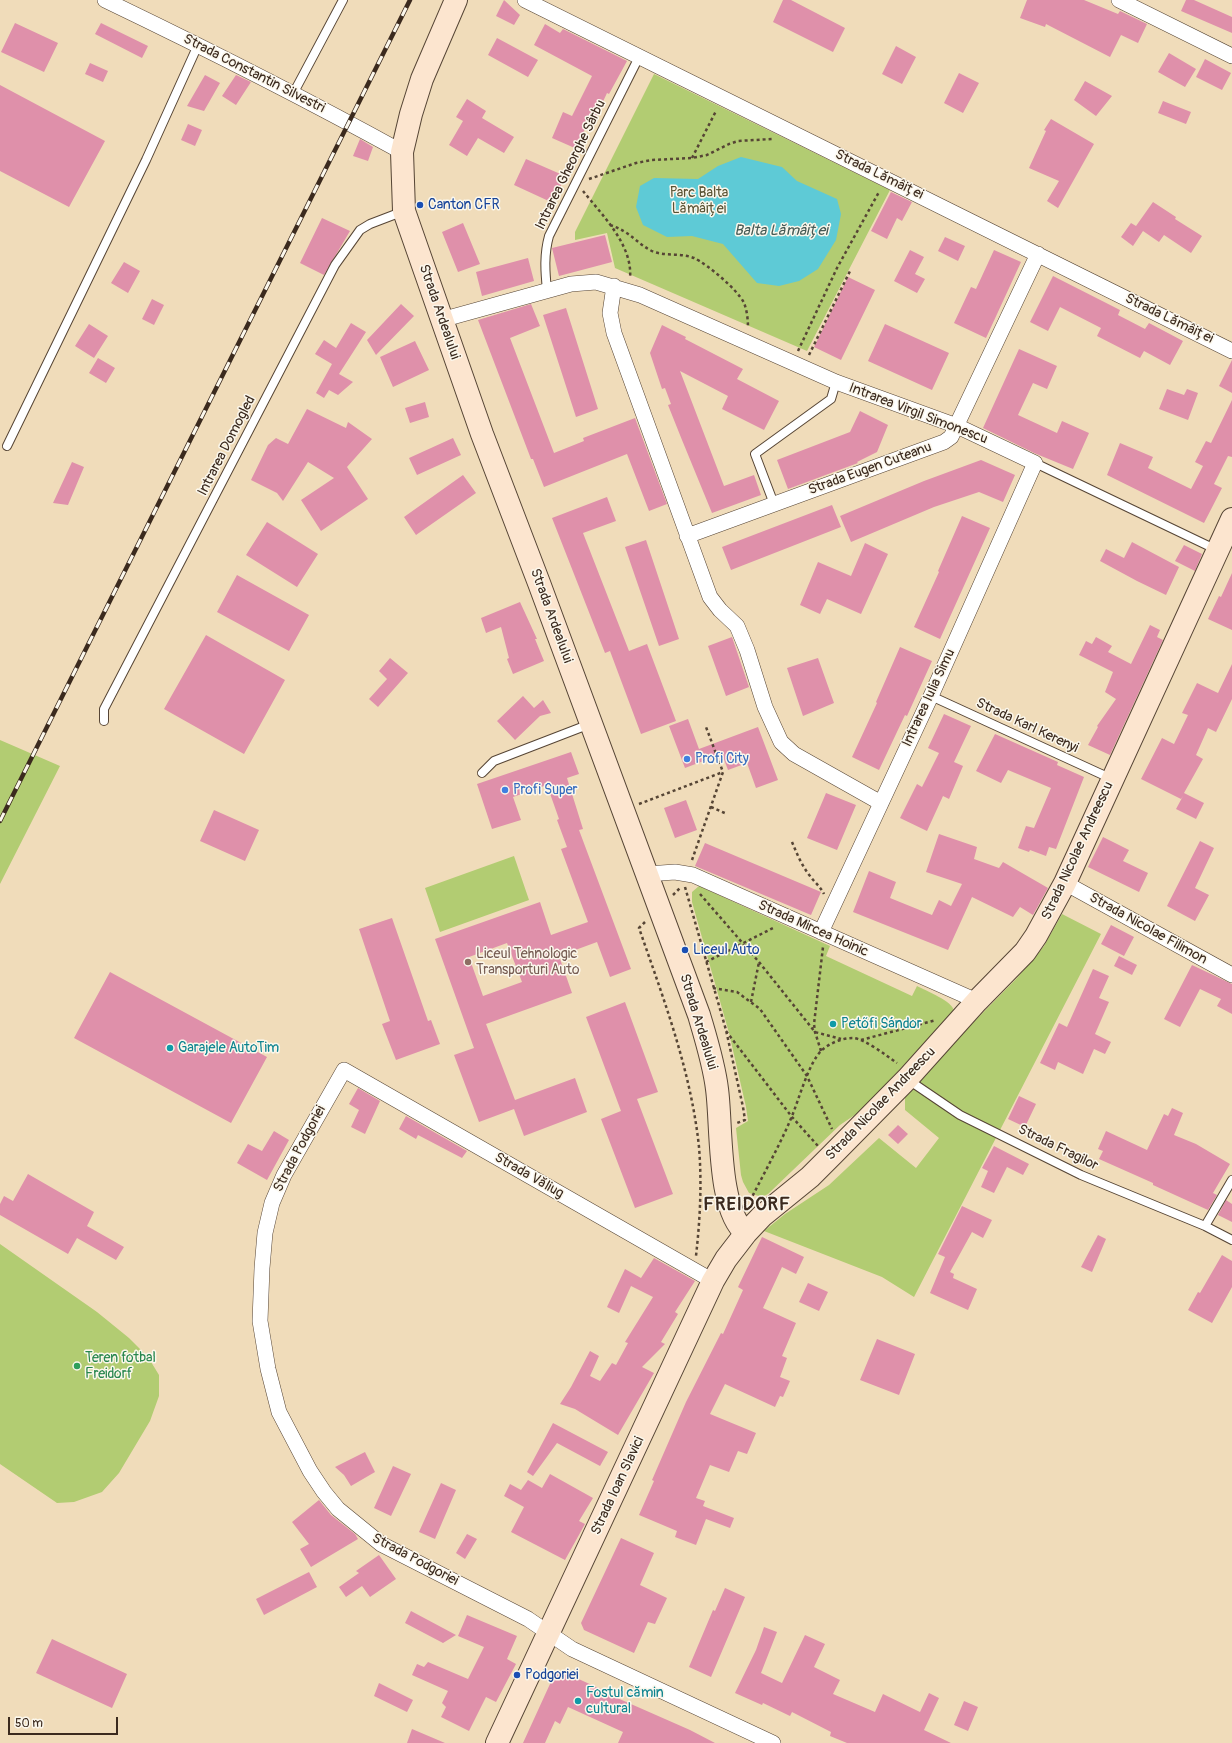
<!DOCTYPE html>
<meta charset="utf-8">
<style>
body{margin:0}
#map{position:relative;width:1232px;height:1743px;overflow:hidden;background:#f0dcba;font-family:Pangolin,sans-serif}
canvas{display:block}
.scale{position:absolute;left:8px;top:1717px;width:110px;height:18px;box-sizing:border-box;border:2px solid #3b2a1e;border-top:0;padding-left:5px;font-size:12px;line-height:14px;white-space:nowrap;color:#3b2a1e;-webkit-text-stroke:3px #fbf7ec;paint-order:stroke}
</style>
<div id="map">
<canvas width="1232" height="1743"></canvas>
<div class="scale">50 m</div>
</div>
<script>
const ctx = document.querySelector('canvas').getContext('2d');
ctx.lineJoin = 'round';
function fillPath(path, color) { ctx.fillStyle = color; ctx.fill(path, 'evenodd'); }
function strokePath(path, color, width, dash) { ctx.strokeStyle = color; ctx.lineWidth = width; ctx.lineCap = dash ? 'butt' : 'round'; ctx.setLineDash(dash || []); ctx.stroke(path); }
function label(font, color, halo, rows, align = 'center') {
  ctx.font = font + ' Pangolin,sans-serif'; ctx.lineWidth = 3; ctx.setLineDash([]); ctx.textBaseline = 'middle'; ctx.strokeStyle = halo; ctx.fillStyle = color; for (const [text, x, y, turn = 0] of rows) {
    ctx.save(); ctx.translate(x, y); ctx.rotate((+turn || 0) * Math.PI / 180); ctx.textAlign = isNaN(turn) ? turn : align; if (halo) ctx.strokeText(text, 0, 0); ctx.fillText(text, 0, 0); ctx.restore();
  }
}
fillPath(new Path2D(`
 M654,74l236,116 -83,161 -192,-83 -8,-35 -32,7v-8z
 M0,740l60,26 -60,118z
 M514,856l15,44 -89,32 -15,-44z
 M699,886l131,60 -4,10 86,40 5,-10c9,5 36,15 37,25l-92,99 -22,15 -72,69 -6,3 -13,-4 -6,-11 -2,-7 -5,-47 12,-7 -2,-14 -17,-74 -37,-131v-10z
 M1062,914l39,20 -187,363 -32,-20 -118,-46 21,-17 44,-29 50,-47 37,30 23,-30 -34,-28v-18l112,-114 27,-32z
 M0,1244l97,68 32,26 19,19 11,18v21l-9,25 -31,52 -17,19 -28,10 -17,1 -57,-39z`), '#b2cc72');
fillPath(new Path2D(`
 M741,157l41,10 15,14 40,18 4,15 -5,26 -18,29 -19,12 -20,5 -22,-3 -34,-39 -31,-8 -25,1 -24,-12 -7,-18 4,-21 14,-8 44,1 20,-13z`), '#5ecad6');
fillPath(new Path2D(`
 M504,0l16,15 -6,10 -18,-9z
 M783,0h8l54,28 -12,24 -60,-30z
 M1027,0h57l34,14 2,-3 27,13 -9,19 -17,-8 -11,22 -64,-33 -1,3 -25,-9z
 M1186,0h8l38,17v16l-51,-22z
 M15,23l43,20 -14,29 -43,-20z
 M101,23l47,23 -6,12 -47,-24z
 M545,24l15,9 3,-4 64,32 -18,33 -2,-1 -14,30 -5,-2 -11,28 -25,-11 11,-26 9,4 20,-40 -58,-31z
 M497,38l41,22 -10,17 -40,-22z
 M896,46l20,11 -14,27 -20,-10z
 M1169,53l27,16 -11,18 -27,-15z
 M1205,59l26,14 -9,17 -26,-13z
 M90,63l18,8 -5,11 -18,-8z
 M959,73l20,10 -16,30 -19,-10z
 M205,75l15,8 -16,28 -17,-5z
 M236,75l15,7 -15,23 -14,-9z
 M1085,81l27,15 -16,20 -22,-16z
 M0,85l105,56 -36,66 -69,-36z
 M467,99l19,12 -4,7 32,19 -10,16 -26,-15 -11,18 -18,-11 14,-24 -7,-4z
 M1163,101l28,11 -5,12 -28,-11z
 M1051,119l43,25 -36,64 -11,-7 12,-20 -30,-13 17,-37 -2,-1z
 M188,124l14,6 -7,16 -14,-6z
 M360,139l13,8 -5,14 -15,-5z
 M526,159l39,17 -12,27 -39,-18z
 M891,192l21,10 -10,19 -5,-3 -10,21 -16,-8z
 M1153,202l23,15 -1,2 27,17 -11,17 -27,-18 -5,7 -16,-11 -10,15 -12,-9 10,-14 5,3z
 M322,218l28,13 -26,44 -24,-12z
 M463,223l17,41 -22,8 -16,-40z
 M605,235l7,27 -53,14 -7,-28z
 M945,237l20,9 -7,15 -20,-10z
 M910,250l14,7 -9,17 10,5 -8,14 -23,-12z
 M994,250l27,12 -35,76 -32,-15 17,-36 5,2z
 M528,258l6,23 -52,15 -6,-24z
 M124,262l16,9 -12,22 -17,-10z
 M1053,276l67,34 -2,5 27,14 4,-6 34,18 -13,24 -26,-14 -4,7 -43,-22 4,-8 -41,-21 -12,24 -18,-9z
 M848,277l27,13 -34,70 -27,-13z
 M152,299l12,6 -10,20 -12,-6z
 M401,304l13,12 -38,39 -9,-15z
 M531,304l9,22 -30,12 44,115 30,-12 -1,-3 52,-20 32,86 -18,7 -22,-57 -83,33 -11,-28h-2l-53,-139z
 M566,308l32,101 -22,8 -33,-102z
 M351,323l15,9 -27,42 14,8 -15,13 -9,-5 -5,8 -8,-5 16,-29 -17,-10 9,-14 12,8z
 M89,324l19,12 -14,22 -19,-12z
 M885,324l64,29 -17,37 -64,-29z
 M662,325l24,12 -1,2 58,30 -6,10 42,22 -15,29 -42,-21 6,-13 -48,-25 44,115 30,-11 7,20 -49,18 -30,-73 -14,-35 3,-1 -6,-16 -3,1 -12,-36z
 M415,341l14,29 -36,17 -13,-30z
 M1019,349l38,17 -10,23 -14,-6 -15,32 39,18 5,-12 27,12 -16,36 -39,-16 -51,-25z
 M98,358l17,10 -9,15 -17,-10z
 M1232,360v33l-13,-7z
 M1167,389l17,6 3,-6 11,4 -10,27 -29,-11z
 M1232,400v57l-4,-1 -14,28 8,4 -18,35 -97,-48 13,-32 33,14 -5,11 43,21 12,-23 -8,-4 11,-21 5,2z
 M425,402l4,15 -19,6 -5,-15z
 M307,409l39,19 2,-6 24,17 -25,28 21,32 -47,32 -20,-31 33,-22 -26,-16 -25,39 -6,-8 -26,-13 17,-35 8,-7 12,6z
 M860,411l28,14 -11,27 -20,10 1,1 -70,26 -11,-29 73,-28z
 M453,438l8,17 -44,20 -8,-17z
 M981,460l34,15 -12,27 -24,-10 -45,15 -83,35 -11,-26 84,-35z
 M72,462l12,5 -16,38 -15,-2z
 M463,475l13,18 -60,42 -12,-18z
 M607,497l9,24 -33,12 46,118 18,-7 29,77 -35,13 -31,-83 -5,2 -53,-135z
 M832,505l9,22 -110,43 -9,-23z
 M962,516l28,12 -50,111 -26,-12 25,-55 -1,-1z
 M267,522l51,32 -21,33 -51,-32z
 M646,540l33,99 -20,7 -34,-99z
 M1132,542l47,25 -13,28 -29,-14 -37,-20 6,-12 18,9z
 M865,543l23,11 -27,60 -34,-15 -7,15 -20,-9 18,-43 33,14z
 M1184,545l18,9 -7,17 -20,-10z
 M1232,573v57l-24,-11 11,-23 2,1z
 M237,575l72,40 -20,36 -72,-39z
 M520,602l17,37h-2l9,22 -31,13 -6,-15 2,-1 -8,-31 -15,6 -5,-15z
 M1150,625l10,5 -3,7 6,3 -53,115 -22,-10 10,-18 -1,-1 19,-27 -11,-7 8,-20 -34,-17 7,-14 6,3 4,-7 16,9 -4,6 23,12z
 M206,635l79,45 -41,74 -80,-45z
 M732,637l17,50 -23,9 -18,-50z
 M900,647l32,14 -25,55 -2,-1 -26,55 -27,-13 25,-54 -1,-1z
 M390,658l18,15 -30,34 -9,-8 18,-20 -8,-8z
 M818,658l16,45 -31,13 -16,-48z
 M1232,664v35l-16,33 -8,-4 -12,27 7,4 -19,34 20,10 -8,16 -20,-10 7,-13 -2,3 -40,-20 21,-41 12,6 14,-29 -6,-2 15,-30 21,10z
 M523,696l11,12 9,-8 8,13 -11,3 -25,24 -18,-19z
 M944,714l27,12 -17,36 9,4 -14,33 -6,-3 -16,35 -27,-13 17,-34 5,3 17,-34 -11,-5z
 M688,719l11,30 59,-22 20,53 -22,8 -9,-25 -19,7 -6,-16 -37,14 -16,-42z
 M995,734l63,28 -1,3 27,12 -28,72 -7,-2 -3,9 -16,-6 -1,2 -11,-4 8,-22 8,2 17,-40 -43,-18 -7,13 -25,-12z
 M571,752l8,22 -12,4 16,51 -4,1 52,139 -21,8 -13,-35 -38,14 13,37 -86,31 29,76 60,-22 12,34 -63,24 -10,-27 -35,13 -25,-67 20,-7 -39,-109 105,-37 11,33 37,-13 -27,-73 6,-2 -10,-27 2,-1 -12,-34 -34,12 8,23 -29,9 -15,-45zM507,943l15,39 -39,14 -14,-39z
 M826,793l30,12 -19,45 -30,-12z
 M686,800l11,30 -22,8 -11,-30z
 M214,810l45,20 -14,31 -45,-20z
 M939,834l38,13 -3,12 25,9 4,-6 45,26 -15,27 -13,-8 -7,10 -41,-20 -24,53 -95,-38 16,-41 27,11 -6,16 42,17 7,-15 12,6 11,-22 -36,-12z
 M1103,837l26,13 -6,11 25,12 -9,19 -51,-25z
 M1200,841l14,7 -19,40 14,7 -14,26 -28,-15z
 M705,843l116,49 -10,23 -116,-49z
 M392,918l36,103 3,-1 9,24 -44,16 -14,-36 8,-3 -31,-92z
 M1111,925l23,12 -10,19 -23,-12z
 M1119,956l18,9 -5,10 -18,-9z
 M1192,965l40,19v30l-15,-8 4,-7 -21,-10 -20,38 -16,-8z
 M1093,969l16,7 -10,22 10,4 -14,32 16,8 -6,12 -11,-5 -11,25 -25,-12 -3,8 -15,-7 19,-40 8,4z
 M110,972l157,85 -36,66 -157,-85z
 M625,1002l33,90 -21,7 36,95 -38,14 -34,-89 20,-8 -35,-94z
 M358,1088l22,13 -15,33 -14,-7 8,-17 -10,-6z
 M1019,1096l17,8 -11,23 -17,-8z
 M1172,1108l11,5 -9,22 22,9 34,20 -17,29 4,2 -9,15 -55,-25v-2l-54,-24 4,-8 -5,-2 8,-18 41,19 17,-36 4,2z
 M406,1116l61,35 -5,7 -44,-23 -2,4 -17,-10z
 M898,1125l10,9 -10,10 -10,-9z
 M274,1131l15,9 -22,40 -30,-17 11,-19 14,7z
 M994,1146l35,18 -6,11 -16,-8 -13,26 -13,-6 7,-16 -6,-3z
 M28,1174l66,38 -7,14 37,21 -8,13 -39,-22 -9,16 -68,-39v-11l4,-8 9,5z
 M1226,1200l6,4v18l-14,-7z
 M962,1206l30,14 -9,18 -11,-6 -22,40 4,2 -1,4 24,11 -9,21 -38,-17 15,-36 -7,-3z
 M1098,1235l8,4 -14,33 -11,-5z
 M762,1237l42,20 -8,17 -14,-7 -19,41 33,15 -14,33 5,2 -7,19 10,4 -7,16 -3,-1 -5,11 -50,-23 -15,30 46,19 -9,21 -9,-3 -9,21 -19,-7 -14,33 9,3 -2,5 31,12 -4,10 -24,-9 -10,26 -21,-8 2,-6 -38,-16 15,-34 -2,-1 34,-78 35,-69 2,1 20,-44 -5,-3z
 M1222,1255l10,6v26l-20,36 -24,-13 10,-18 2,1z
 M654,1258l41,23 -20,31 3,2 -17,28 4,2 -23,23 12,6 -36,62 -43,-26 -15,-5 11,-17 19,-36 9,5 -9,20 10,5 12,-18 4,2 12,-22 -3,-1 28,-45 -22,-11 -12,27 -12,-6 18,-38 16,9z
 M808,1283l20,9 -9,19 -20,-9z
 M877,1339l38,15 -16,41 -39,-15z
 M553,1423l55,29 -8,14 -43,-23 -24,33 -6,-4z
 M365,1452l10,20 -24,14 -7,-11 -9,-8z
 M393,1466l18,8 -20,42 -17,-8z
 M550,1474l43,24 -14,23 6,3 -20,36 -54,-28 13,-25 -20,-11 6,-12 11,6 7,-10 14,8z
 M441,1483l15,7 -21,49 -16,-7z
 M319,1500l12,15 24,19 3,5 -47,28 -11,-18 9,-5 -17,-22z
 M467,1534l10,5 -12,20 -9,-6z
 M621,1538l33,15 -14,32 27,13 -12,26 -7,-2 -14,31 -50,-23 -3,-7z
 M379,1555l17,24 -26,18 -8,-11 -16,11 -7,-10 20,-14 -3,-2z
 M309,1572l8,15 -53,28 -8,-16z
 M725,1588l20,9 -34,80 -22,-10 24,-57 2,1z
 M411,1611l45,24 -13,8 -38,-20z
 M467,1615l50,21 -10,23 9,5 -20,38 -10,-5 -17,34 -28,-14 5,-10 -4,-4 6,-12 -36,-16 5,-11 7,3 4,-5 40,17 16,-32 -26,-11z
 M764,1627l13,5 -16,41 21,10 23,-48 20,9 -11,23 26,13 -7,14 42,18 8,-18 37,18 9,-19 10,5 -15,32 27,13h-104l-17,-7 1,-4 -39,-20 -2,4 -27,-13 -1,2 -27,-12 21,-43z
 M52,1639l75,35 -15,34 -76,-35z
 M561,1671l55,25 -1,1 75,33 25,13h-97l5,-11 -55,-25 -8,17 -5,-3 -10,22h-22l32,-70z
 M379,1683l34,17 -6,12 -33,-16z
 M964,1701l14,6 -10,24 -14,-6z
 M412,1729l33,14h-38z`), '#df90aa');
const lane = new Path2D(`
 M293,94l50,-94
 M547,290c-2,-19 -3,-36 2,-54l90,-179
 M7,446l139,-286 52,-115
 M1035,463l182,87
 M774,504l-19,-50 76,-55 5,-17
 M931,696l181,83
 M104,721v-12l231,-444 25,-35 10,-6 34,-13
 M482,773l12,-12 96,-37
 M907,1079l53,36 121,60 124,51 27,14
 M1205,1226l27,-46`);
const street = new Path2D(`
 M105,0c100,48 199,98 297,152
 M525,0l707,351
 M1119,0l113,56
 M614,286l-4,27 4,20 96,264 10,13 17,16 10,24 18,57 16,35 13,12 87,49
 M441,320l130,-36 25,-2 44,13 196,87 121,44 78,37 -104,233 -110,236
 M687,536l257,-94 7,-5 87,-183
 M647,874l28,-2 18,3 284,126
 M1065,883l167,92
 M713,1281l-369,-211 -60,105 -12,28 -7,30 -3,35 -2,53 8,48 11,43 31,59 14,21 14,17 43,35 147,75 44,30 201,94`);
const secondary = new Path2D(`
 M456,0l-34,79 -11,35 -9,38 2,59 78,223 57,149 160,432c7,24 15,49 18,74 5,36 0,121 29,144
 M497,1743l216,-462 13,-22 20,-26 16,-17 48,-39 23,-23 74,-75 70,-78 48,-49 11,-16 29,-53 167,-364`);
strokePath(lane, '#564535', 10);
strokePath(street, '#564535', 16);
strokePath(secondary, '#564535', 24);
strokePath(new Path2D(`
 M692,158l24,-47
 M589,179l47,-16 16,-3 40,-2 15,-3 22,-11 9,-3 34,-2
 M583,191c19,24 50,54 47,87
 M610,225c20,6 28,20 44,27 13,4 27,1 40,6 13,6 44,32 50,45 3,7 4,17 4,25
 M798,351l39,-83 42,-76
 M809,355l41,-84
 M639,804l84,-32
 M711,807l16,7
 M792,842c5,12 10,24 18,34 5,7 10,10 14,18
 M692,860l31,-88 -17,-45
 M685,887l41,143 17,77 2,13 -8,3
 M700,894l59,68 56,70 26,7
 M673,895l8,-8
 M645,922l-6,6c25,72 52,143 60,219 3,37 1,73 -3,109
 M706,962l67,-34 1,-2
 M713,988l24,4 23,17 47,67 25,53
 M751,1002l8,-40
 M726,1031l66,86 26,29
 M861,1040l75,-20
 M821,1051l-6,-19 -1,-8 9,-77
 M750,1201c14,-28 30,-56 42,-85 7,-17 17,-54 30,-66 8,-7 20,-12 31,-12 12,1 34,18 44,25`), '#564535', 2.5, [3, 3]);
strokePath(lane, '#fff', 8);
strokePath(street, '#fff', 15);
strokePath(secondary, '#fce5cf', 22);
const rail = new Path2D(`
 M0,821l410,-821`);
strokePath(rail, '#3b2a1e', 4.5);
strokePath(rail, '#fbf7ec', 3, [9]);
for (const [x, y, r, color] of [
 [420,205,4,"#1a4fb4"],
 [687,759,4,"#3f7fe0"],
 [505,790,4,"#3f7fe0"],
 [685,950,4,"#1a4fb4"],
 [468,962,4,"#8d6e63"],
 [833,1024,4,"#0f9aa8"],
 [170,1048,4,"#0f9aa8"],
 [77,1366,4,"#2e9e5b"],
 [517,1675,4,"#1a4fb4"],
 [578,1701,4,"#0f9aa8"]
]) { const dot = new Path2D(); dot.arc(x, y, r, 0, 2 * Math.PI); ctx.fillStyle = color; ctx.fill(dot); strokePath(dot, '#fbf7ec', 1.5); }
label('14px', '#3b2a1e', '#fbf7ec', [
 ["Strada Constantin Silvestri",254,74,27],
 ["Intrarea Gheorghe Sârbu",571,165,-64],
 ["Strada Lămâiței",879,175,26],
 ["Strada Ardealului",439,312,71],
 ["Strada Lămâiței",1169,319,26],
 ["Intrarea Virgil Simonescu",918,414,21],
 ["Intrarea Domogled",227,446,-63],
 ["Strada Eugen Cuteanu",870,469,-20],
 ["Strada Ardealului",551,616,70],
 ["Intrarea Iulia Simu",929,698,-65],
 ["Strada Karl Kerenyi",1027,726,25],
 ["Strada Nicolae Andreescu",1078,851,-65],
 ["Strada Mircea Hoinic",813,929,24],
 ["Strada Nicolae Filimon",1148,929,29],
 ["Strada Ardealului",698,1022,73],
 ["Strada Nicolae Andreescu",881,1104,-46],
 ["Strada Fragilor",1058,1148,26],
 ["Strada Podgoriei",300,1149,-62],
 ["Strada Văliug",529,1176,30],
 ["Strada Ioan Slavici",618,1486,-65],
 ["Strada Podgoriei",415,1560,28]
]);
label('14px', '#595233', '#fbf7ec', [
 ["Parc Balta",699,193],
 ["Lămâiței",699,209]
]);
label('14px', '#164399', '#fbf7ec', [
 ["Canton CFR",428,205],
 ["Liceul Auto",693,950],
 ["Podgoriei",525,1675]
], 'left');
label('14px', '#366cbe', '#fbf7ec', [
 ["Profi City",695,759],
 ["Profi Super",513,790]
], 'left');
label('14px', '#785e54', '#fbf7ec', [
 ["Liceul Tehnologic",476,954],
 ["Transporturi Auto",476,970]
], 'left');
label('14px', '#0d838f', '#fbf7ec', [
 ["Petőfi Sándor",841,1024],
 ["Garajele AutoTim",178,1048],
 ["Fostul cămin",586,1693],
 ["cultural",586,1709]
], 'left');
label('14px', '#27864d', '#fbf7ec', [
 ["Teren fotbal",85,1358],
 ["Freidorf",85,1374]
], 'left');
label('italic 15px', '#465a55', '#fbf7ec', [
 ["Balta Lămâiței",781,231]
]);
ctx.letterSpacing = '1px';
label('bold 18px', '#3b2a1e', '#fbf7ec', [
 ["FREIDORF",747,1205]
]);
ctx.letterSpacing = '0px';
</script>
